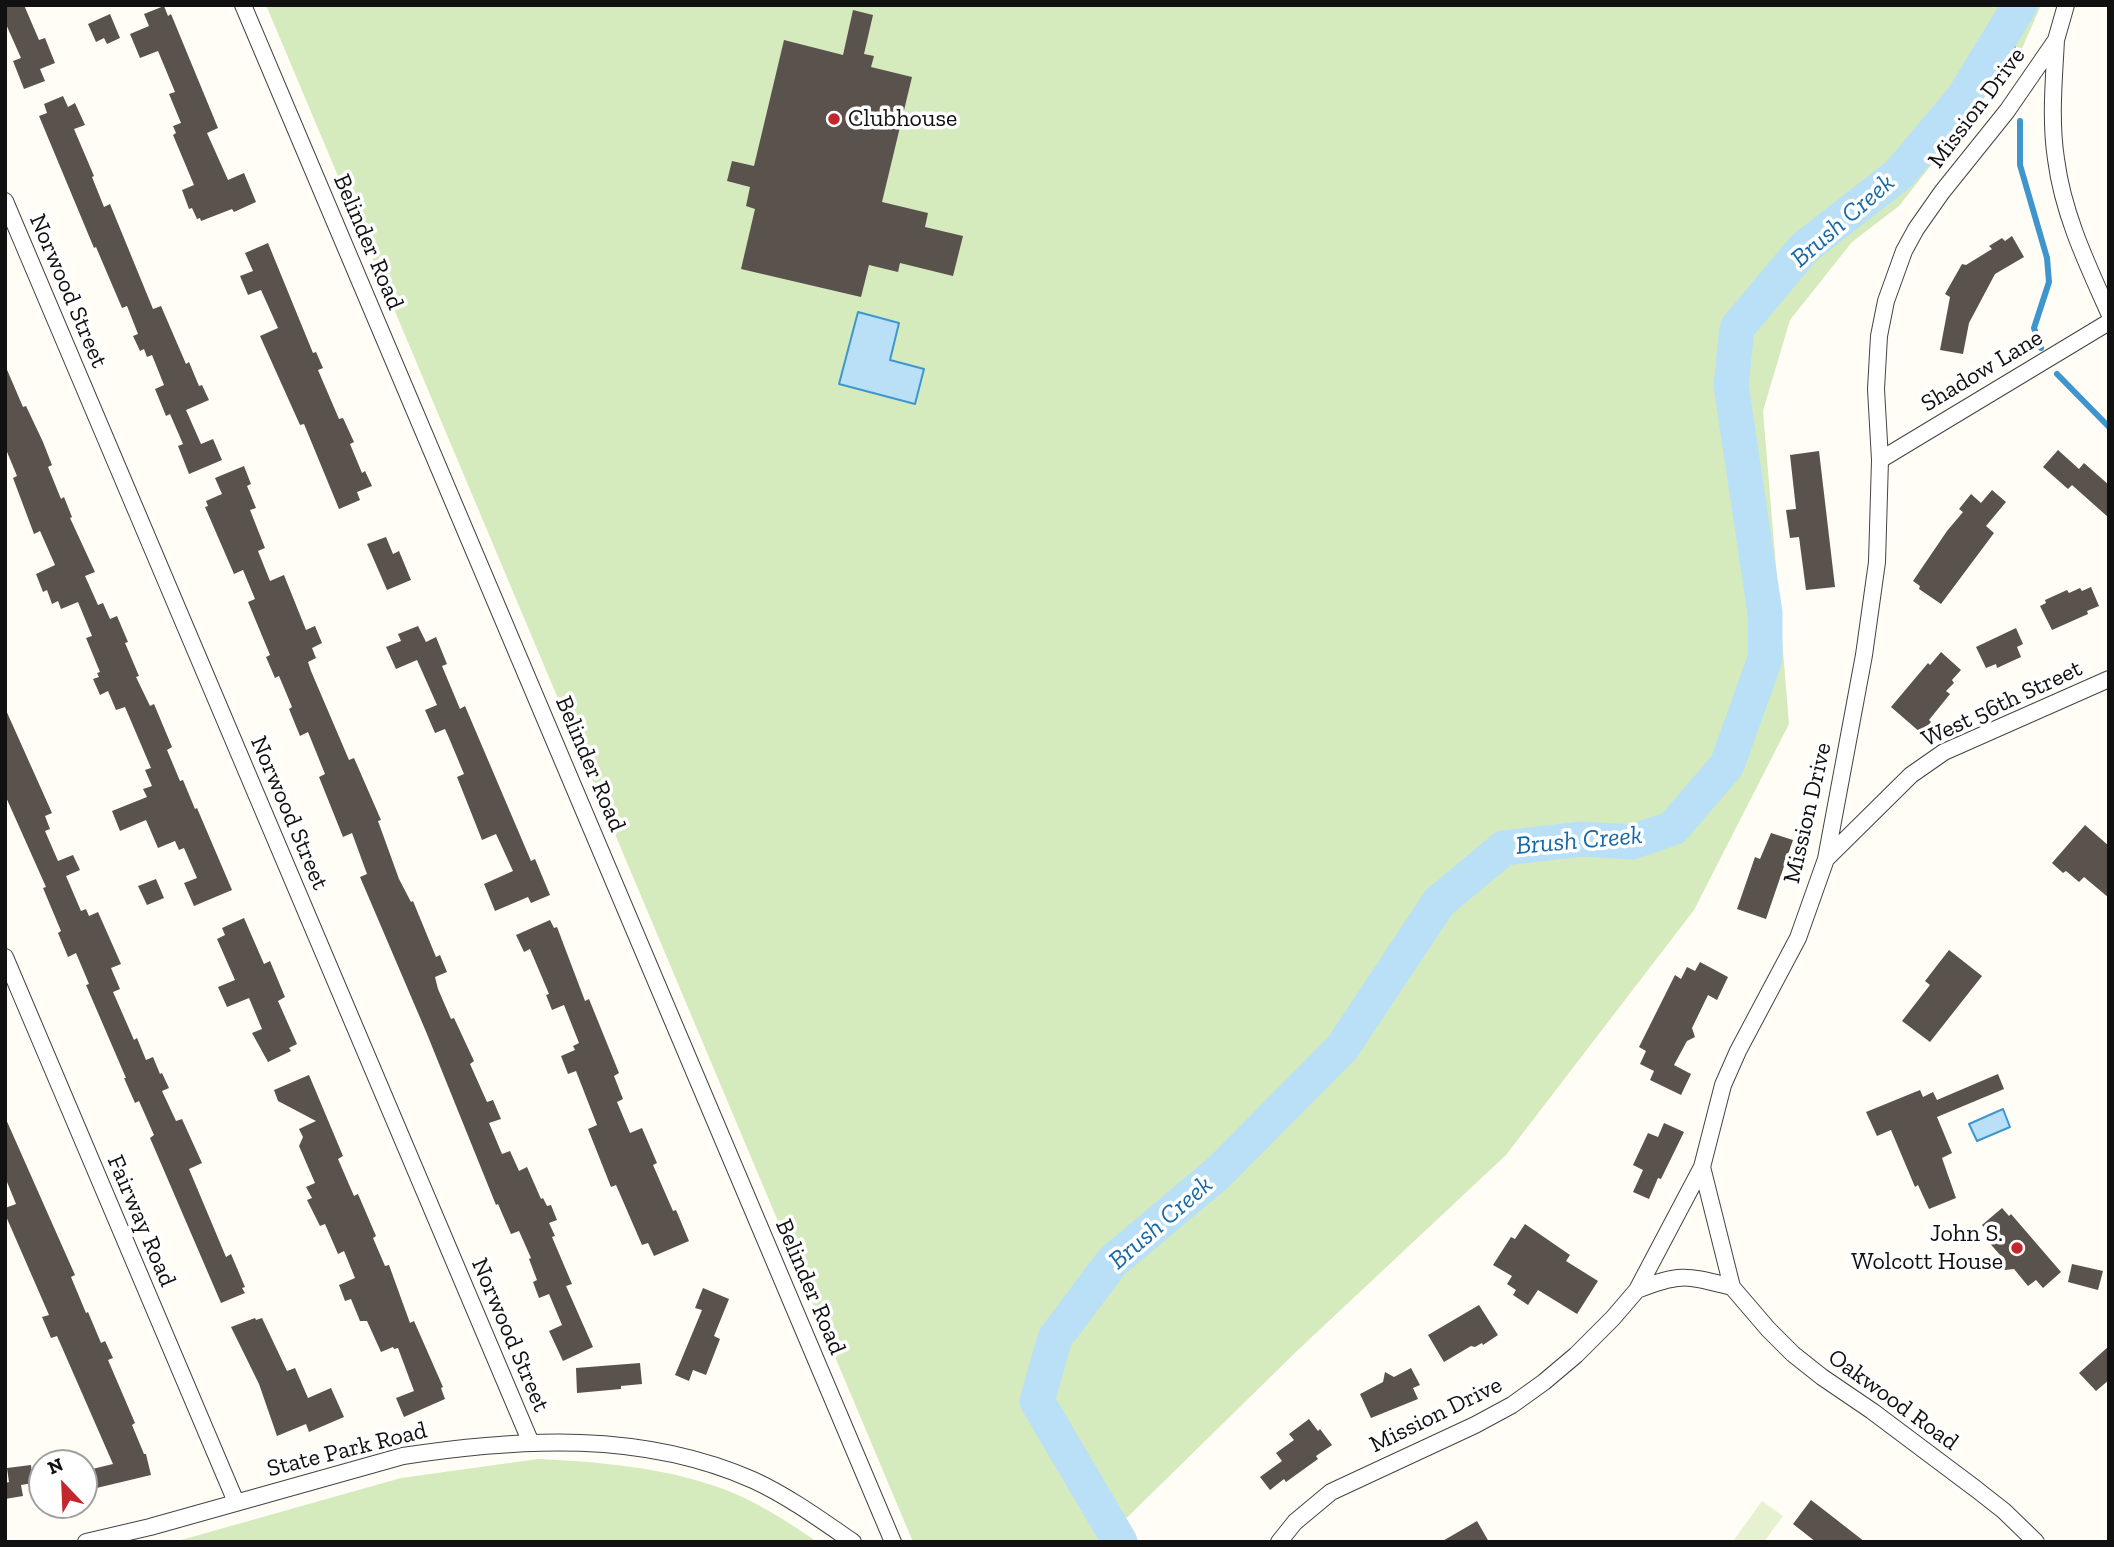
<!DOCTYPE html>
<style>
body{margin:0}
#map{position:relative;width:2114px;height:1547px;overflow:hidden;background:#fffdf5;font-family:"Zilla Slab",serif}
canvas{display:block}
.frame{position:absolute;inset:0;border:7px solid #111;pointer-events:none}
.north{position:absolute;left:28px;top:1449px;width:70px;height:70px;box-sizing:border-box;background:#fff;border:2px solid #a0a0a0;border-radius:50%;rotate:337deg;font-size:19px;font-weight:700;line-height:28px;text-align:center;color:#111}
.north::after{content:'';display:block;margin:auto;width:24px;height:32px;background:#c4262e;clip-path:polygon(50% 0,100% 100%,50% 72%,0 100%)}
</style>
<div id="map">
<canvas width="2114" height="1547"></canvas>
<div class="frame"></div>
<div class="north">N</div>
</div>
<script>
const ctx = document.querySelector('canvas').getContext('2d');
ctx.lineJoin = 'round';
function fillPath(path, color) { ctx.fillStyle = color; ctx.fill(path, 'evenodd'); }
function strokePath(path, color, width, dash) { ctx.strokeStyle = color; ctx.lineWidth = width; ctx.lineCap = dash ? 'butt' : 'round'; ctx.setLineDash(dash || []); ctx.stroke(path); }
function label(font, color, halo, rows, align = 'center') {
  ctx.font = font + ' "Zilla Slab",serif'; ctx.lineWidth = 7; ctx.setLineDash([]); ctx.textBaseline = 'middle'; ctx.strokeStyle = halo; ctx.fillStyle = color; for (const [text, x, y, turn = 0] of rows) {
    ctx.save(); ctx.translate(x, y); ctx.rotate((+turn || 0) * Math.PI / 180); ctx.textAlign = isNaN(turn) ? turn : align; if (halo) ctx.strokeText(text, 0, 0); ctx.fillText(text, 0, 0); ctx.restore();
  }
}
fillPath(new Path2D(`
 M266,5h1775l-20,46 -122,155 -47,36 -62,78 -27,91 26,313 -95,186 -188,245 -207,194 -197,193h-189z
 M538,1459c62,3 122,8 180,28 35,12 69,34 99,55h-643l227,-64z`), '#d5ebbd');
fillPath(new Path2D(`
 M1762,1501l21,15 -19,26h-28l-2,-2z`), '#e6f2cf');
const water = new Path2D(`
 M858,312l41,11 -9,37 34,9 -9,35 -76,-20z
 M2003,1109l7,18 -33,14 -8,-17z`);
fillPath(water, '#b9e0f7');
strokePath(water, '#3f96cf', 2);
strokePath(new Path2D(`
 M2006,27l11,34
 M2020,121v44l27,93 2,24 -15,46 7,20
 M2057,374l52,53`), '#3f96cf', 6);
strokePath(new Path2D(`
 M1120,1542l-83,-141 18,-63 57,-76 107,-90 123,-124 97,-146 65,-54 78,-9 50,3 41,-14 54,-63 38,-106v-46l-34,-228 6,-57 67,-80 95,-74 64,-76 57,-93`), '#b9e0f7', 35);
fillPath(new Path2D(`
 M5,5h19l15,35 6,-2 10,25 -15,6 5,12 -21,8 -11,-28 8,-3 -16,-36z
 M164,6l4,10 3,-2 47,114 -11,5 21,47 16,-7 12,29 -22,10 -2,-3 -31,12 -1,-3 -3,1 -5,-11 -3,1 -7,-19 12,-5 -21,-50 3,-2 -3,-7 8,-3 -12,-29 6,-2 -17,-41 -18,7 -10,-24 19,-8 -5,-12z
 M853,10l20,5 -9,39 10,2 -3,11 41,10 -30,125 46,11 -3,14 38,9 -10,40 -53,-13 -2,9 -29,-7 -8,32 -120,-28 14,-60 -9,-3 4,-19 -23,-6 5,-20 22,5 30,-126 59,15z
 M110,14l10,24 -13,6 -3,-6 -8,4 -8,-18z
 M63,96l5,11 7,-4 10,22 -11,4 20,47 -2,1 12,30 6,-3 43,105 8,-3 25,58 3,-2 10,24 3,-1 7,15 -23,10 15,34 12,-5 9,21 -33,14 -11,-28 5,-2 -13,-30 -4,2 -11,-27 9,-4 -12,-30 -5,2 -3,-8 -4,2 -7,-15 5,-2 -11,-28 -5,2 -26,-61 -2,1 -55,-132 8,-3 -3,-9z
 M2012,236l12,21 -29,17 -26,49 -6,31 -23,-4 10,-53 -5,-3 17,-30 4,1 26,-16 -3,-3 13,-8 3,3z
 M268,243l45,110 3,-1 7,16 -5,2 21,49 4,-1 11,24 -4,2 12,29 3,-2 7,15 -15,6 3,8 -21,9 -35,-85 -4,1 -40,-89 18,-8 -17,-38 -13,5 -8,-19 13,-5 -8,-18z
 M5,365l18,42 3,-1 17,36 9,23 -4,2 13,32 3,-2 8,20 -2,1 25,54 -10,4 13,29 5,-2 7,16 7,-3 11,26 -3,1 14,33 -3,1 14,29 4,-2 18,43 -5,3 13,31 3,-1 12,29 2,-1 35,82 -38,16 -10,-23 13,-5 -13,-30 -5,2 -4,-9 -17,7 -12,-28 -26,11 -8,-20 35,-14 -4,-8 9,-3 -7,-16 6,-2 -26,-61 -9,3 -8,-19 -8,4 -7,-16 6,-2 -2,-4 3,-1 -14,-34 6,-2 -14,-34 -17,7 -3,-8 -6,3 -5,-14 -4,2 -7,-18 19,-9 -15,-34 -6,3 -21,-56 4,-2 -12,-29z
 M2058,450l21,19 5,-6 25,22v33l-37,-33 -4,4 -25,-22z
 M1819,451l16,136 -29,3 -7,-53 -9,1 -4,-28 10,-1 -6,-54z
 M244,466l7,18 -4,2 9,22 -6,2 15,38 -7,3 12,30 14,-6 22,55 9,-4 7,17 -10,5 4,10 -8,4 3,9 38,89 5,-2 27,62 -3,1 21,58 12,23 2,-1 23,56 4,-2 7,17 -12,5 3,12 13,30 3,-1 20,43 -4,3 17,38 6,-2 8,19 -12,4 13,31 8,-3 9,20 8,-4 14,32 2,-1 4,8 4,-1 6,15 -8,3 6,13 -3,1 20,47 -6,2 27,61 -30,14 -14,-30 13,-6 -13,-31 -10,4 -6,-16 4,-2 -8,-21 2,-1 -12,-27 -8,3 -13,-30 -2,1 -69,-171 -67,-157 7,-3 -15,-41 -9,4 -24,-60 6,-3 -17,-42 -8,4 -11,-27 3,-2 -13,-31 -4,2 -9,-21 4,-2 -22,-53 7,-3 -12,-29 -9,4 -29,-67 3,-1 -2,-5 16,-7 -7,-16z
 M1992,490l14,12 -20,24 8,7 -53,71 -22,-15 1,-3 -7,-5 34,-50 16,-19 -4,-3 12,-15 10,9z
 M386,537l7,17 6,-3 12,29 -24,10 -20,-46z
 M2091,587l8,19 -12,5 1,3 -36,16 -12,-24 6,-3 -1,-3 22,-10 2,3 11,-5 2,3z
 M418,626l8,16 10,-5 11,27 -5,2 18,43 5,-3 66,155 4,-2 15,36 -19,8 -3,-6 -33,14 -11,-27 29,-13 -17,-37 -14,6 -25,-63 7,-3 -15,-36 -4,-9 -10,4 -10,-23 12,-5 -20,-45 -21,9 -10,-22 15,-6 -3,-7z
 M2016,628l7,16 -6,3 4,10 -24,11 -1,-4 -10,4 -10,-21z
 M1941,652l20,18 -9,10 2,3 -8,8 4,3 -21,26 2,2 -10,11 -30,-26 37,-44 2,2z
 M5,708l47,105 -7,3 5,13 -5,2 13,30 15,-6 7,15 -14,6 15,35 5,-2 3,7 9,-4 23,52 -10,4 9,21 -7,3 21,48 3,-2 9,22 7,-3 7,17 2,-1 7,15 -7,3 14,30 6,-2 20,44 -13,6 37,88 5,-3 14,33 -3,1 3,5 -24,10 -71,-165 4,-3 -15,-34 -4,2 -11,-25h2l-40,-93 3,-1 -13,-31 -8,4 -10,-24 3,-2 -18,-43 3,-1 -41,-92z
 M2085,825l24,21v52l-25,-21 -5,5 -13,-11 -3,2 -11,-10z
 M1771,833l22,7 -27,79 -29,-10 18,-52 5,2z
 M156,879l8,19 -17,7 -9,-19z
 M244,918l20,46 6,-3 15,36 -7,4 19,43 -8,4 2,3 -23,11 -16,-29 10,-4 -13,-31 -22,9 -9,-20 17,-7 -18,-41 8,-4 -3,-7z
 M550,920l4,8 3,-1 28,74 4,-2 30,74 -5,3 9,23 -6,3 13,31 12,-5 15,35 -4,2 20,46 3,-1 13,31 -35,15 -6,-13 -6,2 -26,-60 -5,2 -23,-58 9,-4 -21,-54 -8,3 -7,-18 14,-6 -2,-4 6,-3 -15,-38 -12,5 -6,-15 3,-1 -19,-45 -6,3 -8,-17z
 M1949,950l33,26 -52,66 -28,-21 28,-36 -5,-4z
 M1700,962l28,15 -11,23 -9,-5 -16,33 3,9 -8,4 -13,24 17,9 -10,21 -31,-15 4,-9 -14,-7 6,-13 -7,-4 36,-72 6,4 6,-12 8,4z
 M1998,1074l6,15 -67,28 15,36 -10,5 14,40 -27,11 -11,-24 -3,2 -24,-57 -14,6 -11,-24 54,-22 3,7 10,-5 4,8z
 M309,1075l34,81 -5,3 16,37 4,-2 18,42 -3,2 12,28 4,-1 21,58 4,-2 29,66 -2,1 4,11 -41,18 -8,-19 18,-7 -16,-43 -4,1 -1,-2 -12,5 -14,-31h-7l-9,-22 -6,2 -6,-16 16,-7 -11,-27 -6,3 -13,-30 -5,2 -13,-26 5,-2 -6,-11 9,-4 -16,-37 4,-9 -4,-8 17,-8 -38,-20 -4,-11z
 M5,1117l70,158 -4,2 15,36 2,-1 13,31 4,-2 8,17 -5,2 27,63 -3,2 12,29h2l5,21 -67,16v-20l29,-7 -56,-128 -6,2 -9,-21 7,-2 -44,-101v-6l11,-4 -11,-27z
 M1664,1123l20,9 -23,47 -3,-1 -9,21 -16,-7 10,-22 -10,-5 15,-32 10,4z
 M2002,1208l7,8 2,-2 50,58 -18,16 -7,-8 -8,6 -14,-17 -9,1 -5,-5 1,-9 -15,-17 5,-4 -9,-10z
 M1525,1224l45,31 -4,6 32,20 -21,33 -39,-24 -10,15 -15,-10 3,-5 -9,-6 5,-8 -19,-11 18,-28 4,2z
 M2072,1264l31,7 -5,19 -30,-8z
 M703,1288l26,11 -15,37 6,3 -14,36 -13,-5 -4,11 -14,-6 27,-65 -7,-2z
 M1479,1305l19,30 -15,10 -1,-2 -7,4 -4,-1 -27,16 -16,-27z
 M255,1318l1,2 6,-2 25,53 8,-3 13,30 23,-10 13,29 -35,15 -3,-8 -29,12 -18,-52 -28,-57z
 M2109,1346v34l-13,11 -17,-18z
 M640,1363l2,21 -21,2v3l-44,4 -1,-25z
 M1411,1368l9,17 -7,3 5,11 -47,19 -11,-24 23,-12 2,-10 9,5z
 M1309,1419l9,12 2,-2 12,16 -16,11 2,3 -32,23 -2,-3 -14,11 -10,-13 22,-16 -6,-8 18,-13 -5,-6z
 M31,1465l2,18 -12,2 2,11 -18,3v-16l4,-1 -2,-14z
 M1811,1500l22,17 32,25h-49l-23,-18z
 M1477,1521l12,21h-48z`), '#5a524d');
const minor = new Path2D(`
 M243,5l650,1537
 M2056,40c-2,39 -6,80 0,119 7,55 31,105 53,154
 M5,201l526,1242
 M1880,460l229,-138
 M1826,859l85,-84 33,-23 165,-73
 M5,957l231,545
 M1702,1167l30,120 36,42 25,25 29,23 50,34 104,78 28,22 32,31
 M1637,1290c44,-18 51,-14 95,-3
 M86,1542l64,-15 253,-71c118,-18 239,-25 350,24 35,16 68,40 100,62
 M1279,1542l16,-20 36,-30 144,-67 37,-20 32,-23 32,-27 37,-37 24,-28 65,-123 21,-82 15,-34 60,-113 28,-79 38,-204 13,-93 3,-102 -4,-71 3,-53 7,-35 18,-50 12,-22 26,-37 65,-81 49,-71 10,-35`);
strokePath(minor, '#444', 18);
strokePath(minor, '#fff', 16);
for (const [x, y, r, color] of [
 [834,119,7,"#c4262e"],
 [2017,1248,7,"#c4262e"]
]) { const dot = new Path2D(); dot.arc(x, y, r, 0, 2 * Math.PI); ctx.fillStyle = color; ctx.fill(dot); strokePath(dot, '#fff', 2.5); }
label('24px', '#111', '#fff', [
 ["Mission Drive",1977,108,-53],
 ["Belinder Road",368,242,67],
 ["Norwood Street",68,291,67],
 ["Shadow Lane",1982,371,-31],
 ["West 56th Street",2002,704,-25],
 ["Belinder Road",590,764,67],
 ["Norwood Street",289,813,67],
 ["Mission Drive",1808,813,-77],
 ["Fairway Road",141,1221,67],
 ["Belinder Road",810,1287,67],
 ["Norwood Street",510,1335,67],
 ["Oakwood Road",1893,1400,36],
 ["Mission Drive",1436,1415,-26],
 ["State Park Road",347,1450,-14]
]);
label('24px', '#111', '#fff', [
 ["Clubhouse",848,119],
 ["John S.",2003,1234,"right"],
 ["Wolcott House",2003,1262,"right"]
], 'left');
label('italic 26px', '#1768a6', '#fff', [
 ["Brush Creek",1843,221,-41],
 ["Brush Creek",1579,841,-5],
 ["Brush Creek",1161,1223,-41]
]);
</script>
